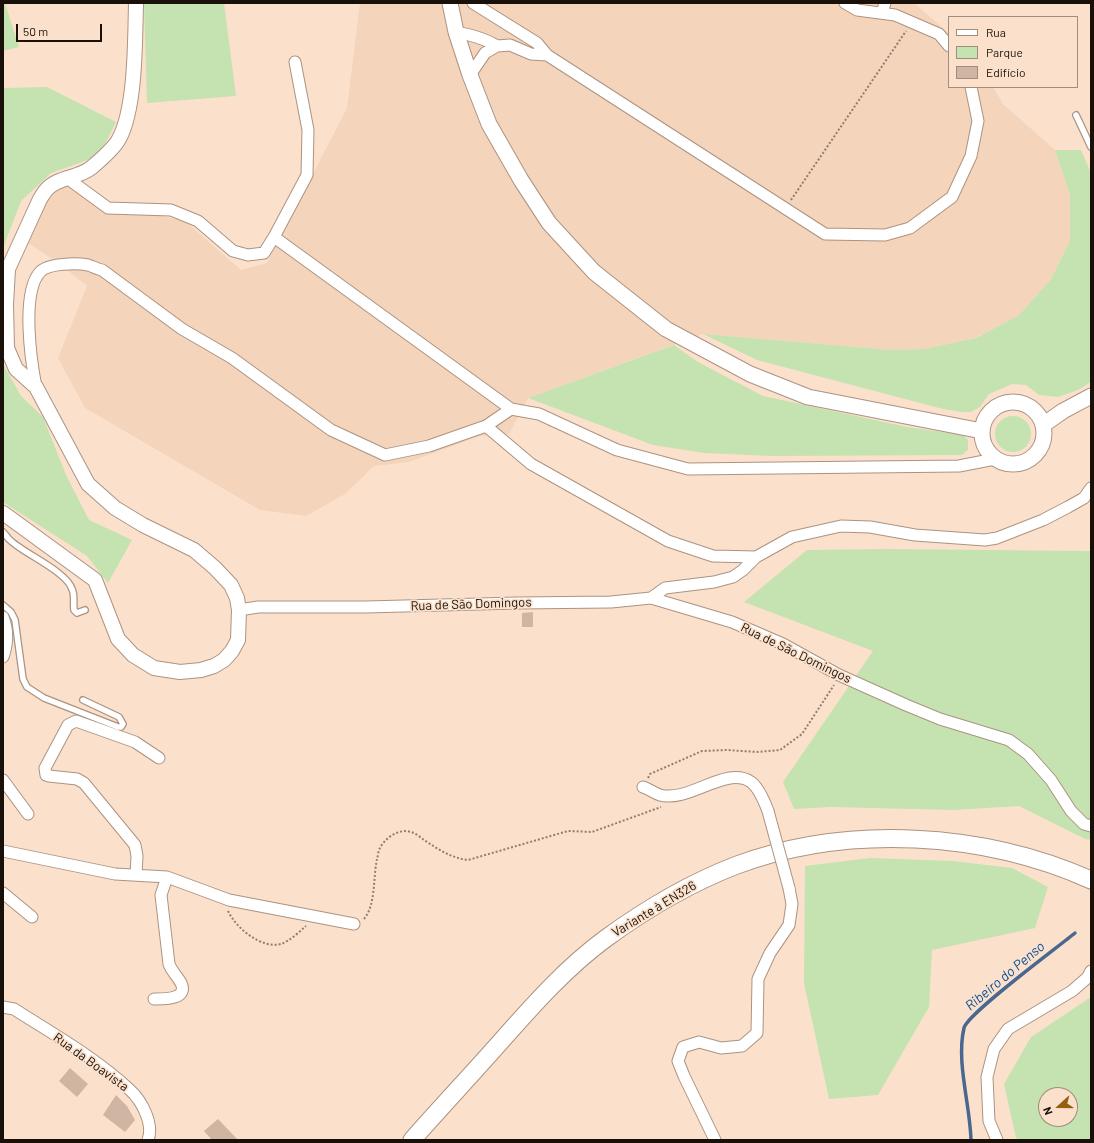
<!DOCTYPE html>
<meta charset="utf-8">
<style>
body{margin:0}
#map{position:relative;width:1094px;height:1143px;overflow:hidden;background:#fbe1cc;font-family:Barlow,sans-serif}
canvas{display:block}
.frame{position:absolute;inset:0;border:4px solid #181009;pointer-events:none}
.legend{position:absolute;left:948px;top:16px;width:130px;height:72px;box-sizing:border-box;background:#fbe1cc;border:1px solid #a08d7e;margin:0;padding:5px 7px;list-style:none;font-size:12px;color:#181009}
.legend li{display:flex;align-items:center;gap:8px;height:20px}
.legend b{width:20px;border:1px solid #a08d7e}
.north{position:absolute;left:1038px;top:1087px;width:40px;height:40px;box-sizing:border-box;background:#fbe1cc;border:1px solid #a08d7e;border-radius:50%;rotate:249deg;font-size:11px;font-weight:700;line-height:16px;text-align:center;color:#181009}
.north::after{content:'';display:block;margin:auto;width:14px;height:18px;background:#926010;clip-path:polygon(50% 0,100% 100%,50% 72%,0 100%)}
.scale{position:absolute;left:16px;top:24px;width:86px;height:18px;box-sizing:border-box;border:2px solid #181009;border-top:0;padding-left:5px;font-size:12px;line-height:14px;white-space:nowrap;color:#181009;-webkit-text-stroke:3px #fbe1cc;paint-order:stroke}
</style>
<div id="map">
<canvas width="1094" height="1143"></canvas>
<div class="frame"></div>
<ul class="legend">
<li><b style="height:5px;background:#fff"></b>Rua</li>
<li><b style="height:11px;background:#c5e2b1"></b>Parque</li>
<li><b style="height:11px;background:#cfb5a2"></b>Edifício</li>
</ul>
<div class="north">N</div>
<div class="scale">50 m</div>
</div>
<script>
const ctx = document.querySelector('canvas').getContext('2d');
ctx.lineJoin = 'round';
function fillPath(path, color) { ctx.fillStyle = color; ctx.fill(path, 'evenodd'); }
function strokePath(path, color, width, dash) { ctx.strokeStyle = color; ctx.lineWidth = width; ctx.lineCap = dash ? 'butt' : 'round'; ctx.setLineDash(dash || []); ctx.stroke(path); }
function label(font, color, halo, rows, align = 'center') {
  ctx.font = font + ' Barlow,sans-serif'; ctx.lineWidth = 3.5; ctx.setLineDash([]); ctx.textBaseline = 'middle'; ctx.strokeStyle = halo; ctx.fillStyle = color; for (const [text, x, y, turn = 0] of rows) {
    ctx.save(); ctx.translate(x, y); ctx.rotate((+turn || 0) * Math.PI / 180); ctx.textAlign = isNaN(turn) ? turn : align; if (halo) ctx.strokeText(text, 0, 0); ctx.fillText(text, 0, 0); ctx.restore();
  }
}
fillPath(new Path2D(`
 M360,3h554l35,30v54h44l10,17 52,46 15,45v46l-19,38 -32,36 -44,23 -51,11 -33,1 -188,-16 -175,64 -19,36 -29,2 -71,26 -35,4 -29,28 -39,22 -46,-6 -175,-102 -27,-50 29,-72 -27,-22 -32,-21 15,-37 13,-15 13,-7 38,29 49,2 29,6 56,49 26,-7 80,-155z`), '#f4d4bb');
fillPath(new Path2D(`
 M3,3h2l14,44 -16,4z
 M144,3h80l12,93 -89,7z
 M47,87l69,35 -17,34 -48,17 -30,28 -18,47v-160z
 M1055,150h26l10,23v209l-13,8 -20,7 -19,-2 -13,-10 -14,-1 -23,10 -9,13 -9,5h-10l-18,-3 -186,-49 -54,-26 188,16 33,-1 52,-11 43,-23 32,-36 19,-38v-46z
 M674,345l24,17 65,34 144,31 56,8 5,5v10l-6,5 -190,1 -68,-3 -51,-8 -125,-47z
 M3,364l18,32 22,21 23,58 23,45 43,20 -24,43 -21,-27 -84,-54z
 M995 434a18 18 0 1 1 36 0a18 18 0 1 1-36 0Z
 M885,549l206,2v289l-6,-1 -66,-33 -66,4 -122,-3 -37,2 -11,-27 90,-131 -129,-49 63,-52z
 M870,858l83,3 59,7 36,19 -13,41 -103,22 -3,57 -51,88 -49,4 -25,-116 1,-117z
 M1091,997v143h-70l-5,-2 -12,-54 27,-47zM1046,1095h24v24h-24z`), '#c5e2b1');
strokePath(new Path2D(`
 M971,1140c-1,-36 -15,-78 -7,-112 3,-14 94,-81 111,-95`), '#4a688f', 3.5);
fillPath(new Path2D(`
 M533,612v15h-11v-14z
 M70,1068l18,16 -11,13 -18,-16z
 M116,1095l11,11 8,14 -10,12 -22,-17z
 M218,1119l20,21h-26l-8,-9z`), '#cfb5a2');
const service = new Path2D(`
 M1076,115l15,32
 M3,532c3,3 5,7 8,9 14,13 56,31 61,48 3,6 1,14 2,21l3,3 8,-3
 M3,605l8,7 4,8 8,59 4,8 17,11 74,29h3l2,-3 -4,-7 -36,-17`);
const minor = new Path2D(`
 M473,3l64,40 10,12 278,179 60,1 25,-7 42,-31 19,-41 7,-35 -7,-34
 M845,3l12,7 38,5 44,19 10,12
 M882,13l3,-10
 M456,32c14,3 28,6 41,14
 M470,75l15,-22 12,-7 13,-1 21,9 16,1
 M67,178l41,30 63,2 27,11 35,30 15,4 16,-2 10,-16 33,-62 1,-45 -13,-68
 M274,237l237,172
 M36,387c-5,-26 -15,-94 4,-115 8,-9 37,-9 48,-7 4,1 9,4 14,5l80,59 50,29 99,72 54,25 44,-9 57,-20 25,-17 28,5 78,36 71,19 271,-3 36,-7
 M486,426l45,38 137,77 45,15 43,1
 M651,598l14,-10 49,-6 19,-5 10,-7 13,-13 36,-20 49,-11 29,1 45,8 70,5 12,-2 46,-18 25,-13 16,-9 7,-10
 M239,610l19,-3h108l151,-4 94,-1 40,-4 81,24 51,22 56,31 67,30 34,14 69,21 19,14 23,26 20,31 13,13 7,2
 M3,617c5,13 5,26 0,40
 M3,780l25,34
 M643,787c6,2 11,6 17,8 29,8 66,-30 91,-13 8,6 14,21 17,29
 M3,851l112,23 52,3 62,23 125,24
 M136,875l1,-19 -2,-11 -51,-62 -7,-4 -28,-3 -3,-1 -1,-7 23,-43 8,-4 59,21 24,16
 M3,893l29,24
 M154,999c8,0 35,1 27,-16 -3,-6 -9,-11 -12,-19l-8,-69 6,-18
 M3,1007l11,2c39,25 82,49 116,81 12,11 24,34 18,50
 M715,1140l-31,-64 -6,-15 5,-14 16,-5 22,6 21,-2 15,-13 1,-54 12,-26 19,-28 3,-21 -3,-16
 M997,1140l-8,-19 -2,-44 7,-28 14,-20 64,-38 15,-13 4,-7`);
const tertiary = new Path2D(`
 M3,513l92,67 23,59 15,16 21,13 26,4 21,-2 13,-4 10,-6 8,-9 6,-11 1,-30 -2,-12 -6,-13 -16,-17 -21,-18 -51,-25 -28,-17 -27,-24 -52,-97 -20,-18 -9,-21 -1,-44 2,-35 32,-70c2,-3 4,-7 7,-10 11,-12 31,-11 44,-21 9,-8 22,-18 28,-29 17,-31 16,-100 17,-136`);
const secondary = new Path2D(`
 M450,3l6,29 14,43 19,49 32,56 28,43 45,49 72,57 84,45 58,23 174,34
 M982 433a31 31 0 1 1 62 0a31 31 0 1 1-62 0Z
 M1043,425l20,-14 28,-15`);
const primary = new Path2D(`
 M412,1140c30,-34 61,-67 91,-101 31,-35 64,-72 102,-100 41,-30 85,-56 132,-74 112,-41 246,-33 354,15`);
strokePath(service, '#ac9381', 8);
strokePath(minor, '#ac9381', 13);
strokePath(tertiary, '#ac9381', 16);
strokePath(secondary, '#ac9381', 17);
strokePath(primary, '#ac9381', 19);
strokePath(new Path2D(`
 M791,200l115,-169
 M648,778l2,-4 52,-23 25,-1 30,2 23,-2 22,-16 32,-49
 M228,911c8,17 33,38 53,33 9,-3 18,-12 25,-18
 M364,919c12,-14 9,-42 13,-60 1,-3 1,-8 3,-11 5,-10 19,-20 31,-16 4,1 9,5 13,8 14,9 27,18 44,20l100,-29 24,1 69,-25`), '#907e70', 2, [2, 2]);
strokePath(service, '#fff', 5.5);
strokePath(minor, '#fff', 11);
strokePath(tertiary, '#fff', 14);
strokePath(secondary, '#fff', 15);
strokePath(primary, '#fff', 17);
const minorBridge = new Path2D(`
 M768,811l21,77`);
strokePath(minorBridge, '#ac9381', 13, []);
strokePath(minorBridge, '#fff', 11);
label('13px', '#181009', '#fbe1cc', [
 ["Rua de São Domingos",471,604,-2],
 ["Rua de São Domingos",796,653,26],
 ["Variante à EN326",654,909,-31],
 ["Rua da Boavista",91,1062,36]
]);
label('italic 14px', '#084e94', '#fbe1cc', [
 ["Ribeiro do Penso",1005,976,-40]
]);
</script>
